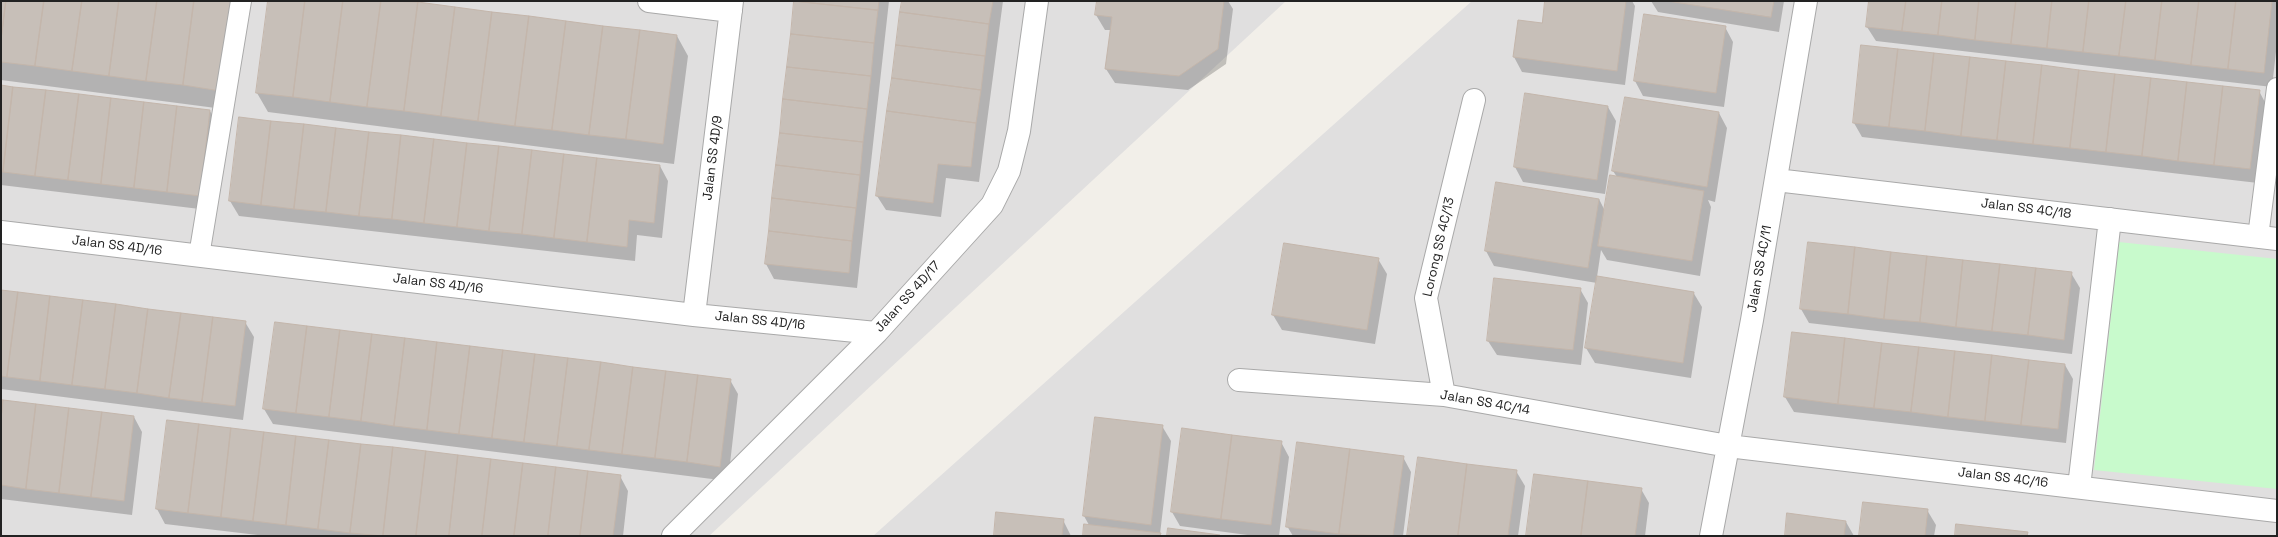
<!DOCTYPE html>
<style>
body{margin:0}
#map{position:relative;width:2278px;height:537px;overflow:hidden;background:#f2efe9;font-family:"Space Grotesk",sans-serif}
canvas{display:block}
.frame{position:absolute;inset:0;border:2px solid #222;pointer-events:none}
</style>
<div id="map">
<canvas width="2278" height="537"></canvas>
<div class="frame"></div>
</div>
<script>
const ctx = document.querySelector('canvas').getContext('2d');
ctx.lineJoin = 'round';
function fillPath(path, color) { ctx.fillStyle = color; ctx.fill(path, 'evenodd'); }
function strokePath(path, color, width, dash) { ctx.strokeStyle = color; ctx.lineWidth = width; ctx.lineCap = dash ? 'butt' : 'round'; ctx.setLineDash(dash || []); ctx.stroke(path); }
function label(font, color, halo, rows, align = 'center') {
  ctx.font = font + ' "Space Grotesk",sans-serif'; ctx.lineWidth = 3.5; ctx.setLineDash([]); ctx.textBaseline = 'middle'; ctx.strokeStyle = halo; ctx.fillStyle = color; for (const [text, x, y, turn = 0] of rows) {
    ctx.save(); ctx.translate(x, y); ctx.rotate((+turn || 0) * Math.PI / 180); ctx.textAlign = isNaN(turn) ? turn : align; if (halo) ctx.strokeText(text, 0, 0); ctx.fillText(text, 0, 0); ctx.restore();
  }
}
fillPath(new Path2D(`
 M1,1h1285l-577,535h-708z
 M1472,1h805v535h-1404z`), '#e0dfdf');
fillPath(new Path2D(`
 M2119,242l158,17v230l-183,-19z`), '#c8facc');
fillPath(new Path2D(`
 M1,1h243l-13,109 -230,-30z
 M269,1h133l275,35 11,20 -14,108 -406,-52 -11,-19z
 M795,1h94l-32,287 -83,-9 -8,-15z
 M903,1h100l-24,181 -33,-4 -5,39 -55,-7 -9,-14z
 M1098,1h130l5,8 -7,55 -38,26 -73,-7 -9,-14 6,-39h-7l-9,-15z
 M1546,1h86l3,5 -10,79 -103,-13 -8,-15 29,-33z
 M1651,1h133l-5,31 -121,-20z
 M1870,1h407v42l-5,44 -396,-46 -9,-14z
 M1725,27l8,15 -9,65 -81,-11 -8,-15z
 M1,86l209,25 8,15 -10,84 -207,-25z
 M2259,91l8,15 -9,77 -396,-46 -8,-14z
 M1526,95l82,12 8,14 -11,73 -82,-12 -8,-15z
 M1719,113l8,15 -12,74 -7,-2 3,7 -11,69 -93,-16 -6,-10 -4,27 96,15 9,15 -11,71 -96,-15 -9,-15 11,-65 -103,-17 -8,-15 113,-52 6,12 12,-34 -4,-6z
 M660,166l8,15 -6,57 -25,-3 -2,26 -396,-45 -9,-15z
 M1378,259l9,15 -12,70 -93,-14 -9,-15z
 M2071,273l9,15 -8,66 -263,-31 -8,-14z
 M1580,289l8,14 -7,62 -84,-10 -9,-14z
 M1,291l244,31 9,15 -11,83 -242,-31z
 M1792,333l273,32 8,14 -7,64 -272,-31 -9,-15z
 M730,380l8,14 -10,87 -455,-57 -9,-15z
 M1,401l133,16 8,15 -10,83 -131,-16z
 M1096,418l66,8 9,15 -11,93 1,2h-77l5,-11 -5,-9z
 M168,421l452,55 8,15 -5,45h-357l-101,-12 -8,-15z
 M1281,442l8,15 -10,79h-24l-75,-10 -8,-14z
 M1403,457l8,15 -8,64h-110l-6,-10z
 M1516,471l9,15 -7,50h-110z
 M1641,489l8,14 -4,33h-118z
 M1927,510l9,15 -2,11h-74z
 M1063,520l8,16h-76z
 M1846,522l8,14h-68z`), '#0003');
const building = new Path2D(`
 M1,1h5l-5,39z
 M6,1h38l-9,65 -34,-4v-22z
 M44,1h38l-10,70 -37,-5z
 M82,1h37l-10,75 -37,-5z
 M119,1h38l-11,80 -37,-5z
 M157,1h37l-11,84 -37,-4z
 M194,1h38l-12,90 -37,-6z
 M268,1h37l-12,96 -37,-4z
 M305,1h38l-13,101 -37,-5z
 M343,1h38l-14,106 -37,-5z
 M381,1l37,1 -14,109 -37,-4z
 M794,1l84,9 -4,33 -83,-9z
 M794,1h85l-1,9z
 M902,1h91l-4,23 -89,-12z
 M1097,1h127l-6,48 -39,27 -74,-7 7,-52 -17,-2z
 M1545,1h81l-9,70 -104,-14 5,-37 24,3z
 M1668,1h106l-3,16z
 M1869,1h37l-4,30 -36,-4z
 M1906,1h36l-4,34 -36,-4z
 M1942,1h37l-4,39 -37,-5z
 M1979,1h37l-5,43 -36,-4z
 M2016,1h36l-5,47 -36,-4z
 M2052,1h37l-6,51 -36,-4z
 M2089,1h37l-7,55 -36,-4z
 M2126,1h36l-7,59 -36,-4z
 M2162,1h37l-8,64 -36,-5z
 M2199,1h37l-8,68 -37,-4z
 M2236,1h36l-8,72 -36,-4z
 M418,2l37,5 -14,109 -37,-5z
 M455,7l37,5 -14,109 -37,-5z
 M492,12l37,4 -14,110 -37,-5z
 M900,12l89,12 -4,32 -89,-11z
 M1644,14l82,12 -10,67 -82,-12z
 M529,16l37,5 -14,109 -37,-4z
 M566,21l37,5 -14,109 -37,-5z
 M603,26l37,4 -14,109 -37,-4z
 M640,30l37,5 -14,109 -37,-5z
 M791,34l83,9 -3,33 -84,-9z
 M896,45l89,11 -4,34 -89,-12z
 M1861,45l37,4 -9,78 -36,-4z
 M1898,49l36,4 -9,78 -36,-4z
 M1934,53l36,4 -9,79 -36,-5z
 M1970,57l36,4 -9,79 -36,-4z
 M2006,61l36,4 -9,79 -36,-4z
 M2042,65l37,5 -9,78 -37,-4z
 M787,67l84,9 -4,33 -84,-10z
 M2079,70l36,4 -9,78 -36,-4z
 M2115,74l36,4 -9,78 -36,-4z
 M892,78l89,12 -5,33 -89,-12z
 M2151,78l36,4 -9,79 -36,-5z
 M2187,82l36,4 -9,79 -36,-4z
 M1,85l12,2 -10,85 -2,-1z
 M2223,86l37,4 -10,79 -36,-4z
 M13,87l33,3 -11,86 -32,-4z
 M46,90l33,4 -11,86 -33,-4z
 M1525,93l83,13 -11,74 -83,-13z
 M79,94l32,4 -10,86 -33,-4z
 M1625,97l94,15 -12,75 -95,-16z
 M111,98l33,4 -10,86 -33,-4z
 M783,99l84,10 -4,33 -83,-9z
 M144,102l33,4 -10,86 -33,-4z
 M177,106l33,4 -10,86 -33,-4z
 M887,111l89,12 -5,44 -33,-3 -5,39 -57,-7z
 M239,117l32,4 -10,84 -32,-4z
 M271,121l33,3 -10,85 -33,-4z
 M304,124l32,4 -10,84 -32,-3z
 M336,128l33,4 -10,84 -33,-4z
 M369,132l32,3 -9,84 -33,-3z
 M780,133l83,9 -3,33 -84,-10z
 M401,135l33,4 -10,84 -32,-4z
 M434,139l33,4 -10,84 -33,-4z
 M467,143l32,3 -10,85 -32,-4z
 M499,146l33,4 -10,84 -33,-3z
 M532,150l32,4 -10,84 -32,-4z
 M564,154l33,4 -10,84 -33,-4z
 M597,158l63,7 -6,58 -25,-3 -2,27 -40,-5z
 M776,165l84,10 -4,33 -84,-10z
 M1610,175l94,16 -12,70 -94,-15z
 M1496,182l103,17 -11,69 -103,-17z
 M772,198l84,10 -4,33 -83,-10z
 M769,231l83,10 -3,32 -84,-9z
 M1808,242l47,5 -7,67 -48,-5z
 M1284,243l95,15 -12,72 -95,-15z
 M1855,247l36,5 -7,67 -36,-5z
 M1891,252l36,4 -7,66 -36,-3z
 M1927,256l36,4 -7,67 -36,-5z
 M1963,260l37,4 -8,67 -36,-4z
 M2000,264l36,4 -8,67 -36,-4z
 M2036,268l36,4 -8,68 -36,-5z
 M1597,276l97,16 -11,71 -98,-15z
 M1494,278l87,10 -8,62 -86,-9z
 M1,290l17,2 -11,85 -6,-1z
 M18,292l32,4 -10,85 -33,-4z
 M50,296l33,4 -11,85 -32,-4z
 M83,300l33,4 -11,85 -33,-4z
 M116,304l32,5 -11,84 -32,-4z
 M148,309l33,4 -12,85 -32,-5z
 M181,313l32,4 -11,85 -33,-4z
 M213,317l33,4 -11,85 -33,-4z
 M275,322l32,4 -11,87 -33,-4z
 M307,326l33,4 -11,87 -33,-4z
 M340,330l32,4 -11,87 -32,-4z
 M1792,332l53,6 -7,66 -54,-7z
 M372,334l33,4 -11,88 -33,-5z
 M405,338l32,4 -10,88 -33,-4z
 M1845,338l37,5 -8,65 -36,-4z
 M437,342l33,4 -11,88 -32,-4z
 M1882,343l37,4 -8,65 -37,-4z
 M470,346l33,4 -11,88 -33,-4z
 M1919,347l36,4 -7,66 -37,-5z
 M503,350l32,4 -11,88 -32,-4z
 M1955,351l37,4 -7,66 -37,-4z
 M535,354l33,4 -11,88 -33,-4z
 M1992,355l37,5 -8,65 -36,-4z
 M568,358l33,4 -12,88 -32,-4z
 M2029,360l36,4 -7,65 -37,-4z
 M601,362l32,5 -11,87 -33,-4z
 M633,367l33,4 -11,87 -33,-4z
 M666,371l32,4 -11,87 -32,-4z
 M698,375l33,4 -11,88 -33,-5z
 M1,400h2l-2,20z
 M3,400l33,4 -10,85 -25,-4v-65z
 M36,404l33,4 -10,85 -33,-4z
 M69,408l33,4 -11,85 -32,-4z
 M102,412l32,4 -10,85 -33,-4z
 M1095,417l68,8 -12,100 -68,-9z
 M167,420l32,4 -11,89 -32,-4z
 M199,424l32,4 -10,89 -33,-4z
 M231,428l33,4 -11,89 -32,-4z
 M1182,428l50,7 -11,84 -50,-7z
 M264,432l32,4 -10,89 -33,-4z
 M1232,435l50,6 -11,84 -50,-6z
 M296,436l33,4 -11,89 -32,-4z
 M329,440l32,4 -11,89 -32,-4z
 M1297,442l53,7 -11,85 -53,-7z
 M361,444l32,3 -10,89 -33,-3z
 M393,447l33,4 -10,85h-33z
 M1350,449l54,7 -11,80 -54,-2z
 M426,451l32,4 -9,81h-33z
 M458,455l33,4 -9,77h-33z
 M1418,457l49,7 -9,72h-51z
 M491,459l32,4 -9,73h-32z
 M523,463l33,4 -8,69h-34z
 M1467,464l50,6 -9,66h-50z
 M556,467l32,4 -8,65h-32z
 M588,471l33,4 -8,61h-33z
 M1534,474l54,7 -7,55h-55z
 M1588,481l54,7 -7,48h-54z
 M1863,502l65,7 -3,27h-66z
 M996,512l68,7 -2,17h-68z
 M1787,513l59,8 -2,15h-59z
 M1084,524l77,9 -1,3h-77z
 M1956,524l72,8 -1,4h-72z
 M1168,528l52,7v1h-53z`);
fillPath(building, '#c7bfb8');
strokePath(building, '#c4b6ab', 1);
const service = new Path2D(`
 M2258,237l19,-149
 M199,256l42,-255`);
const minor = new Path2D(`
 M649,1l82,10
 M1776,180l501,59
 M1,232l693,83 182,18
 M694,315l38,-314
 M1239,380l205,15 284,51 549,65
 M1444,395l-18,-97 48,-198
 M2079,487l31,-268
 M673,536l203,-203 116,-128 17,-34 10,-40 18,-130
 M1711,536l41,-216 54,-319`);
strokePath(service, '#a9a9a9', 22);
strokePath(minor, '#a9a9a9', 24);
strokePath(service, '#fff', 20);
strokePath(minor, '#fff', 22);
label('13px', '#222', '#fff', [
 ["Jalan SS 4D/9",713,158,-83],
 ["Jalan SS 4C/18",2026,209,7],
 ["Jalan SS 4D/16",117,246,7],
 ["Lorong SS 4C/13",1439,247,-77],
 ["Jalan SS 4C/11",1760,269,-80],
 ["Jalan SS 4D/16",438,284,7],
 ["Jalan SS 4D/17",908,297,-48],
 ["Jalan SS 4D/16",760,321,6],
 ["Jalan SS 4C/14",1485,403,10],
 ["Jalan SS 4C/16",2003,478,7]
]);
</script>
